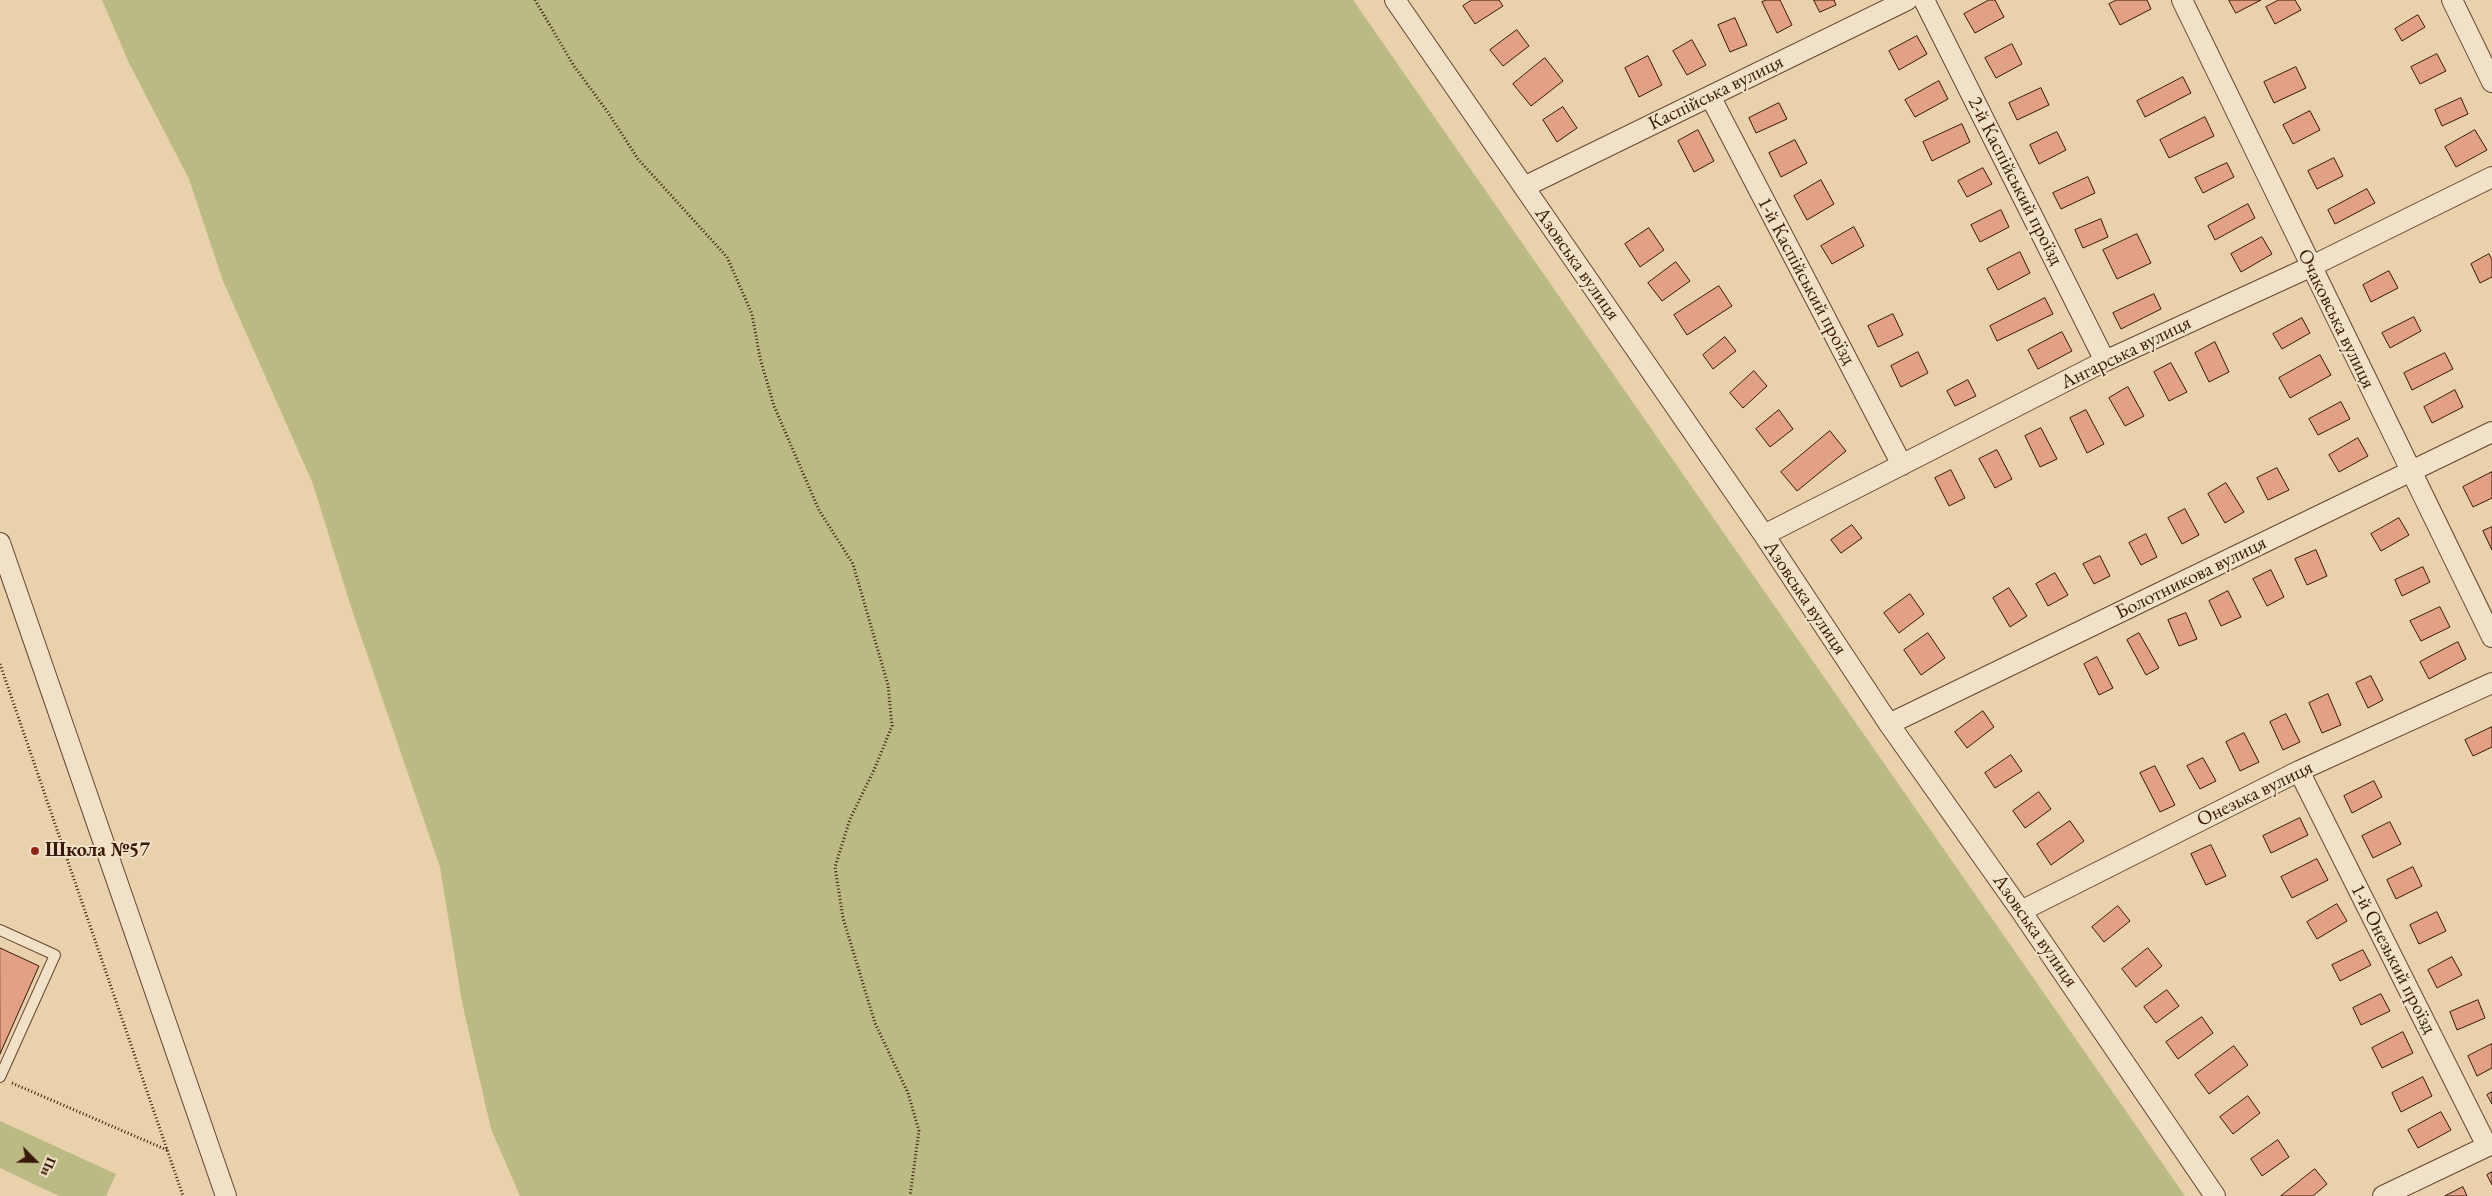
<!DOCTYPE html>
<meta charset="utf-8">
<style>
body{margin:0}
#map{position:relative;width:2492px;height:1196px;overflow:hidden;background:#e8d1ab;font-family:"EB Garamond",serif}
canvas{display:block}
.north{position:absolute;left:10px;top:1136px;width:50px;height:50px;-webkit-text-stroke:4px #f0e1c8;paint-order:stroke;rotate:113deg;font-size:14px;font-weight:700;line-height:20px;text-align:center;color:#391807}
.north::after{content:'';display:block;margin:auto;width:18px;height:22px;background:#391807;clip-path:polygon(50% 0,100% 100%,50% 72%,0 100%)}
</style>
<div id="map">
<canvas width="2492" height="1196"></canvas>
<div class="north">Пн</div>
</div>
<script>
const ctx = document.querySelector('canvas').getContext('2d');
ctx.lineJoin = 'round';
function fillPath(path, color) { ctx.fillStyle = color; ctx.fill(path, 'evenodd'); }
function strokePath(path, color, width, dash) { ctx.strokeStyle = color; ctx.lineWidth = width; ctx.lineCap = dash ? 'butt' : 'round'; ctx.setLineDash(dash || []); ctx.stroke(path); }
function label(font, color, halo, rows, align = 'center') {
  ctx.font = font + ' "EB Garamond",serif'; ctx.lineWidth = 4; ctx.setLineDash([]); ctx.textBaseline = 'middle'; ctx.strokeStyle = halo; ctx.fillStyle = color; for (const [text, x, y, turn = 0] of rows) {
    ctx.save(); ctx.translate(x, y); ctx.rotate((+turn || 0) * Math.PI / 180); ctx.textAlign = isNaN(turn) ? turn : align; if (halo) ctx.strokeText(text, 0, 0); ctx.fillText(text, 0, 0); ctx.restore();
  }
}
fillPath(new Path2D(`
 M102,0h1251l832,1196h-1665l-29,-67 -29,-127 -22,-135 -89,-260 -38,-123 -90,-203 -34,-102 -60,-116z
 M0,1121l116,53 -10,22h-47l-59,-28z`), '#bbba85');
const building = new Path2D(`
 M1472,0h27l4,6 -28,18 -12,-18z
 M1767,0h13l12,25 -15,8 -15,-31z
 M1814,0h20l2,5 -16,7z
 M1989,0h6l9,17 -29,16 -11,-19z
 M2117,0h30l4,9 -31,16 -11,-21z
 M2229,0h32l-25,13z
 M2279,0h16l6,10 -26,14 -9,-17z
 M2418,15l7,12 -23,14 -7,-12z
 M1735,18l12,27 -17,7 -12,-27z
 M1517,30l12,16 -26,20 -13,-16z
 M1917,36l10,18 -28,16 -10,-19z
 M1692,40l14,25 -19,10 -14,-24z
 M2012,44l10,20 -26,14 -11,-20z
 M2437,54l9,17 -26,13 -9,-17z
 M1648,56l14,29 -23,12 -14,-29z
 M1545,58l18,23 -32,25 -18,-22z
 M2296,67l10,21 -32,15 -10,-21z
 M2183,77l8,16 -46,24 -8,-16z
 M1939,81l9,18 -33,18 -10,-17z
 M2041,88l8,17 -32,15 -8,-17z
 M2461,98l7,16 -26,12 -7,-16z
 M1779,103l8,16 -31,14 -7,-15z
 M1563,107l14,21 -20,14 -14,-22z
 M2310,111l10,19 -27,14 -10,-19z
 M2205,117l9,19 -45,22 -9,-18z
 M1962,124l8,18 -38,19 -9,-19z
 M1698,130l16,31 -20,11 -16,-31z
 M2475,130l12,20 -31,17 -11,-20z
 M2057,132l9,18 -27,14 -9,-19z
 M1795,140l12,23 -26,14 -12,-24z
 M2334,158l9,18 -26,13 -9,-18z
 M2227,163l7,14 -31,16 -8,-15z
 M1983,168l9,16 -25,13 -9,-16z
 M2088,177l7,16 -34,16 -8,-16z
 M1821,180l13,24 -27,16 -13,-24z
 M2367,189l8,14 -40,21 -7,-14z
 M2248,204l7,14 -40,22 -7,-14z
 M2001,210l8,17 -29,15 -9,-17z
 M2101,219l7,18 -25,11 -8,-18z
 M1854,227l10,19 -32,18 -11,-18z
 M1649,228l15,22 -24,17 -15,-23z
 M2137,234l14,29 -34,16 -14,-29z
 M2262,237l10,17 -31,18 -10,-18z
 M2020,252l10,21 -32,17 -11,-21z
 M2489,254l3,6v17l-12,6 -9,-19z
 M1676,262l14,19 -28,20 -14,-18z
 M2389,271l9,17 -27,14 -8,-17z
 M1719,286l13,20 -45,29 -13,-20z
 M2154,294l7,15 -40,20 -8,-16z
 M2045,298l8,16 -56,27 -7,-15z
 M1893,314l10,21 -25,12 -10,-21z
 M2414,317l7,14 -31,17 -8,-15z
 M2302,318l8,15 -28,16 -9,-15z
 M2062,332l10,19 -34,18 -10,-19z
 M1725,337l11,14 -23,18 -10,-14z
 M2215,342l14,30 -20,10 -14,-29z
 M1918,352l10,21 -27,14 -10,-21z
 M2445,353l8,16 -41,21 -8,-17z
 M2320,355l11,20 -41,23 -11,-20z
 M2171,363l16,29 -18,9 -15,-29z
 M1754,371l13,15 -24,22 -13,-15z
 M1968,380l8,16 -21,10 -8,-15z
 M2128,387l16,29 -19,10 -16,-28z
 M2455,390l8,17 -31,16 -8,-16z
 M2341,402l9,17 -32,16 -9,-16z
 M1779,410l14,19 -23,18 -14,-18z
 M2086,410l18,34 -17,9 -17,-35z
 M2041,428l16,31 -17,8 -15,-31z
 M1830,431l16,20 -49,40 -16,-19z
 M2358,438l10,18 -29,16 -10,-17z
 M1997,450l15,29 -17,9 -16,-29z
 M2277,468l12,22 -21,10 -11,-22z
 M1951,470l14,28 -16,8 -14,-28z
 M2492,472v26l-19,9 -10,-20z
 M2226,483l18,29 -19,11 -17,-29z
 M2185,509l14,26 -17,9 -14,-26z
 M2399,518l10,17 -28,16 -10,-17z
 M1852,525l10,13 -21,15 -10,-13z
 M2492,527v23l-9,-19z
 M2146,534l11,23 -16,8 -12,-22z
 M2316,550l11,26 -20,9 -12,-26z
 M2100,556l10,20 -16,8 -11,-20z
 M2423,567l7,15 -28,14 -7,-16z
 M2271,570l13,27 -17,9 -14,-27z
 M2055,573l13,22 -20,11 -12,-22z
 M2009,588l18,28 -17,11 -17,-29z
 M2228,591l13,26 -20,9 -12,-25z
 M1910,594l14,20 -25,19 -15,-20z
 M2440,607l10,20 -29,14 -11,-20z
 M2186,613l11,26 -18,7 -11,-26z
 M1928,633l17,25 -24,17 -17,-25z
 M2139,633l20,35 -13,7 -19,-35z
 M2458,642l8,17 -37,20 -9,-17z
 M2097,657l16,31 -14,7 -15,-31z
 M2371,676l12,24 -15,8 -12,-25z
 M2328,694l13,31 -19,8 -13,-30z
 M1983,711l11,16 -27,21 -12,-16z
 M2286,714l14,28 -17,8 -13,-28z
 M2492,727v20l-19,9 -8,-16z
 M2244,733l15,29 -19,9 -14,-29z
 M2011,755l11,16 -27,17 -10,-15z
 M2203,758l13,23 -16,8 -13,-23z
 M2155,766l20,39 -15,7 -20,-39z
 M2374,781l8,16 -30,16 -8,-17z
 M2039,792l12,17 -26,19 -12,-17z
 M2300,818l8,17 -37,18 -8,-17z
 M2070,821l14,20 -33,24 -14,-21z
 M2390,822l11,22 -28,14 -11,-22z
 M2211,845l15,31 -20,9 -15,-31z
 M2317,859l11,21 -36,18 -11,-21z
 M2413,867l9,19 -26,13 -9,-19z
 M2337,904l10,17 -30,18 -10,-17z
 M2118,906l12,15 -26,21 -12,-15z
 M2437,912l9,19 -27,13 -9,-19z
 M0,948l39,18 -39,88z
 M2148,948l14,18 -26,21 -14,-18z
 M2363,950l8,15 -31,16 -8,-16z
 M2452,957l10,18 -25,13 -9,-18z
 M2167,990l12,16 -23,17 -12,-16z
 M2381,994l9,17 -29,14 -8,-17z
 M2478,1000l7,18 -28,12 -7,-18z
 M2202,1017l11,16 -35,26 -12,-17z
 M2403,1032l10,21 -31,15 -10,-20z
 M2492,1044v24l-15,8 -9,-20z
 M2234,1046l14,19 -39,29 -14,-19z
 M2423,1077l9,19 -31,16 -9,-19z
 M2492,1092v12l-5,-9z
 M2248,1096l12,17 -27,21 -13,-17z
 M2441,1112l10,18 -33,18 -10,-18z
 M2278,1140l11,17 -27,19 -11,-17z
 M2315,1169l12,15 -14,12h-32z
 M2492,1172v13l-5,-10z
 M2463,1187l4,9h-22z`);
fillPath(building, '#e2a184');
strokePath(building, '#391807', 1);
const service = new Path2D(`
 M0,930l55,25 -55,122`);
const minor = new Path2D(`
 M1395,0l369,535 125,189 132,187 194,285
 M1924,0l181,361
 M2182,0l310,637
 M2452,0l40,82
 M1710,96l192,369
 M1524,187l383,-187
 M1764,535l341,-174 205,-94 182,-90
 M0,543l226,653
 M1889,724l603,-292
 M2299,771l188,375
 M2021,911l278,-140 193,-88
 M2383,1196l109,-52`);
strokePath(service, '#654630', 12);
strokePath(minor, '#654630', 22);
strokePath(new Path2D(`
 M535,0l39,66 33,45 31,48 89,98 25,57 8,44 14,48 45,104 34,54 35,121 4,41 -18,44 -24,49 -15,48 8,51 32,105 33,70 11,38 -9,65
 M0,664l183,532
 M12,1083l155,67`), '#391807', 3, [1, 2.5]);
strokePath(service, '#f0e1c8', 10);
strokePath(minor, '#f0e1c8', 20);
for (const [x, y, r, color] of [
 [35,851,5,"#8f2418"]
]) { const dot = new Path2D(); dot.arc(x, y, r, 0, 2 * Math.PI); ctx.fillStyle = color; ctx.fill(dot); strokePath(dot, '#f0e1c8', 2); }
label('20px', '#391807', '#f0e1c8', [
 ["Каспійська вулиця",1716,93,-26],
 ["2-й Каспійський проїзд",2015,181,63],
 ["Азовська вулиця",1577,264,55],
 ["1-й Каспійський проїзд",1806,281,62],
 ["Очаковська вулиця",2336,319,64],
 ["Ангарська вулиця",2126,353,-26],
 ["Болотникова вулиця",2191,578,-26],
 ["Азовська вулиця",1805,598,56],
 ["Онезька вулиця",2255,794,-26],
 ["Азовська вулиця",2035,931,55],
 ["1-й Онезький проїзд",2393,959,63]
]);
label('bold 20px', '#391807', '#f0e1c8', [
 ["Школа №57",45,851]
], 'left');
</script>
